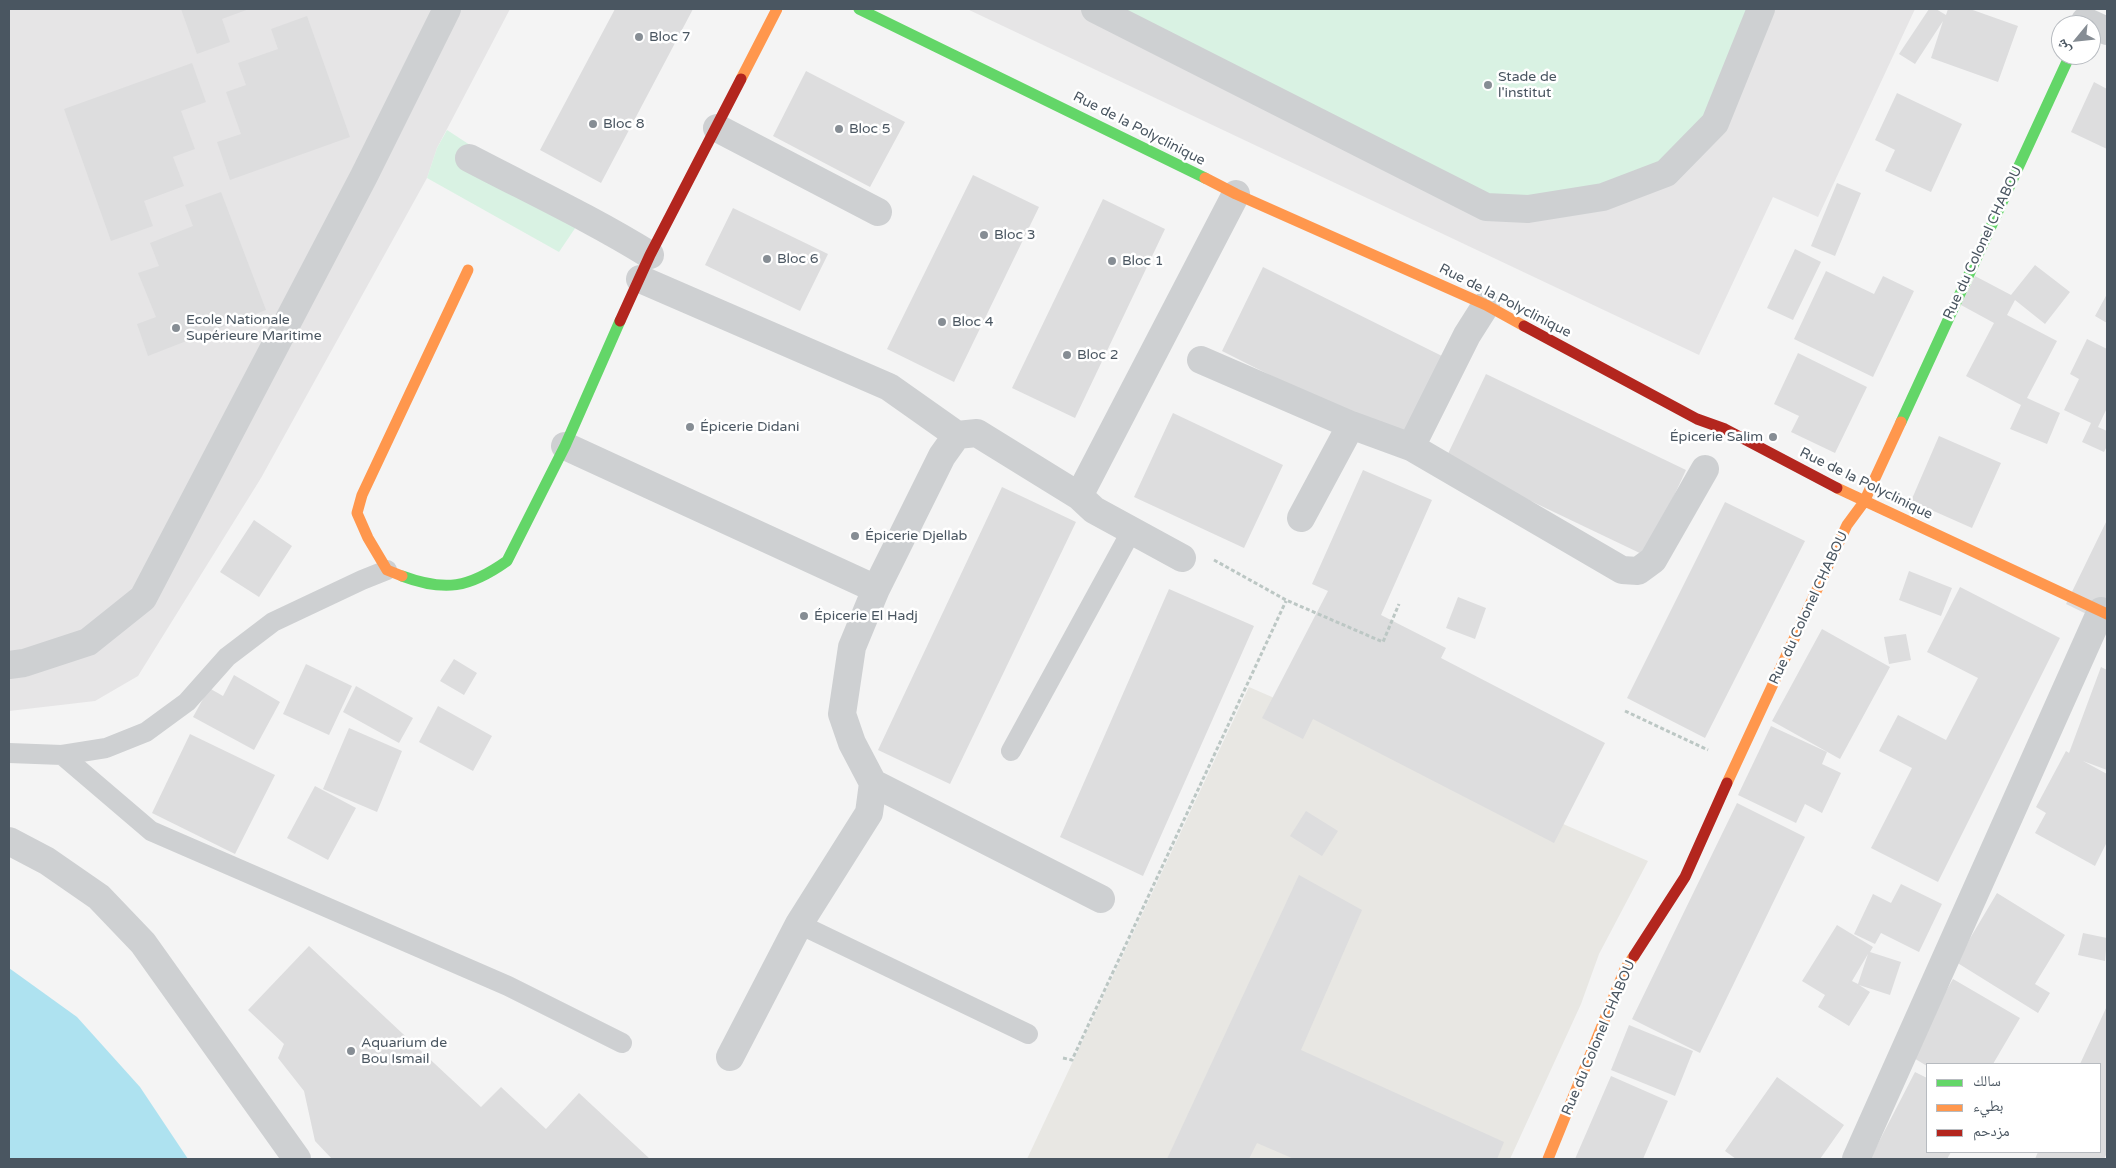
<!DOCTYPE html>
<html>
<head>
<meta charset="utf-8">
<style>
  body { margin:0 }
  #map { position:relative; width:2116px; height:1168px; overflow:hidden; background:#f4f4f4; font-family:"Varela Round","Noto Naskh Arabic",sans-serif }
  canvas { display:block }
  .frame { position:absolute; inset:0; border:10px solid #4a5661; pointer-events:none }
  .legend { position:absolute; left:1926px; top:1063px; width:175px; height:90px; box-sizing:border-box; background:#fff; border:1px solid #b7bbc0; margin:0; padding:6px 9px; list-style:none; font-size:15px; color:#4a5661 }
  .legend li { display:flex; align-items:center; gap:10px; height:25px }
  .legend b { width:25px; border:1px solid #b7bbc0 }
  .north { position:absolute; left:2051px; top:15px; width:50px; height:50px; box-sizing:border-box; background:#fff; border:1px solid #b7bbc0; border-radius:50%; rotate:242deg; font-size:14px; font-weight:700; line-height:20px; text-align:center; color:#4a5661 }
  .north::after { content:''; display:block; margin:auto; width:18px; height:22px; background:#868d94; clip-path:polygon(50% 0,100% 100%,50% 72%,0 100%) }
</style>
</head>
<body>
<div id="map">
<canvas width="2116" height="1168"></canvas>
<div class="frame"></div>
<ul class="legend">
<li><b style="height:6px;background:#63d668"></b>سالك</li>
<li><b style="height:6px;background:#ff974d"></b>بطيء</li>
<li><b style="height:6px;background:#b3261e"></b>مزدحم</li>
</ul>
<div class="north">ش</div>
</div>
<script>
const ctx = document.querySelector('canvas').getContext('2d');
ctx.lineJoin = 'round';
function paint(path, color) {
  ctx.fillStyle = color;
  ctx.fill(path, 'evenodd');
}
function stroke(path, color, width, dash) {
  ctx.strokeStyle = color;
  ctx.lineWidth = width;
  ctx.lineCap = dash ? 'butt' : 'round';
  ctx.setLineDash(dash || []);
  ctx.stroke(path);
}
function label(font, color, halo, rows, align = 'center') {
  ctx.font = font + ' "Varela Round",sans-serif';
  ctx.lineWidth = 5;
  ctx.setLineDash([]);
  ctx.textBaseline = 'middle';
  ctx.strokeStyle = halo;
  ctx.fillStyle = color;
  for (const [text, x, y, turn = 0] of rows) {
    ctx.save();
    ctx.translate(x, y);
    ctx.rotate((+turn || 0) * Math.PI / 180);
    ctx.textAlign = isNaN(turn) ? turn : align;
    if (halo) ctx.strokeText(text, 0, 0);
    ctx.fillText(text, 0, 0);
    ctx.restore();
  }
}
const commercial = new Path2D(`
  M1249 687 1648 861 1599 954 1581 1004 1510 1159H1027Z`);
const education = new Path2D(`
  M9 9H510L437 148 427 178 261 478 138 676 95 701 9 711Z
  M967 9H1915L1818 217 1773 197 1699 355Z`);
const green = new Path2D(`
  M1095 9H1761L1716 122 1666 173 1486 207Z
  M447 130 582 218 559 252 427 178 437 148Z`);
const water = new Path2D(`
  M9 968 77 1017 140 1087 188 1159H9Z`);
const building = new Path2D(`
  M181 9H249L222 19 230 42 197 54Z
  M615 9H693L601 183 540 150Z
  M1929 9H1936L1946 15 1948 9H1970L2018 26 1998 82 1931 58 1943 21 1915 64 1899 54Z
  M307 16 350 137 230 180 217 142 241 134 226 92 246 85 238 63 278 49 271 29Z
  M192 63 206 102 181 111 195 149 173 157 184 186 144 201 153 226 111 241 64 109Z
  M806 71 905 122 870 187 773 136Z
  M2094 82 2107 89V149L2071 132Z
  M1897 93 1962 124 1931 192 1885 171 1895 150 1875 140Z
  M973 175 1039 207 954 382 887 349Z
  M1837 183 1861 193 1835 256 1811 246Z
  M221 192 266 310 148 356 137 324 156 317 138 273 159 266 150 243 193 226 185 205Z
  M1103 199 1165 229 1075 418 1012 388Z
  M733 208 828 254 800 311 705 265Z
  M1795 249 1821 262 1793 320 1767 308Z
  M2035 265 2070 292 2045 324 2015 300 2007 315 2057 341 2027 398 2060 413 2047 444 2010 429 2021 405 1966 376 1994 323 1961 305 1975 276 2011 295Z
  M1263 267 1446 358 1405 443 1222 351Z
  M1826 271 1874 294 1883 276 1914 291 1873 377 1794 339Z
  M2107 294V323L2095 316Z
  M2087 339 2107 349V408L2098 427 2107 431V446L2104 452 2082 442 2091 423 2064 410 2079 379 2070 374Z
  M1798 353 1867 387 1835 453 1791 432 1799 416 1774 404Z
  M1486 374 1686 470 1646 556 1445 460Z
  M1173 413 1283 465 1244 548 1134 497Z
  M1939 436 2001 463 1972 528 1911 501Z
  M1363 470 1432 500 1381 615 1446 648 1441 658 1605 743 1554 843 1313 719 1303 739 1262 718 1328 591 1312 584Z
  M1002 487 1076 522 950 784 878 750Z
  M1725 502 1805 541 1705 738 1627 698Z
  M254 520 292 546 259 597 220 572Z
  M2107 520V624L2066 604Z
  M1909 571 1952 588 1941 616 1899 600Z
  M1960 587 2060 638 1938 882 1871 848 1912 768 1879 751 1898 715 1946 740 1978 678 1927 652Z
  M1169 589 1254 626 1143 876 1060 837Z
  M1458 597 1486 608 1475 639 1446 628Z
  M1822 629 1890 667 1840 759 1772 721Z
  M1906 634 1911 660 1889 664 1884 637Z
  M454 659 477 673 464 695 440 681Z
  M306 664 352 686 329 735 283 714Z
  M2101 667 2107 670V770L2083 761 2107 774V842L2095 866 2035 833 2046 813 2036 807 2066 751 2069 753Z
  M234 675 280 702 254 750 193 717 209 688 223 696Z
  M356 686 413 718 399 743 343 712Z
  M438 706 492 736 473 771 419 742Z
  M1771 726 1827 752 1822 764 1841 773 1822 813 1805 804 1796 823 1738 795Z
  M349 728 402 751 377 812 323 789Z
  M190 734 275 775 235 854 152 813Z
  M315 786 356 808 328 860 287 838Z
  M1737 803 1805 837 1700 1053 1632 1019Z
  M1306 811 1338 831 1322 856 1290 836Z
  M1299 875 1362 910 1301 1050 1504 1142 1497 1159H1294L1257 1143 1249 1159H1167Z
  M1901 884 1942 904 1919 952 1881 933 1875 944 1854 934 1873 894 1891 903Z
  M1997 893 2065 935 2035 984 2050 993 2038 1013 1956 962Z
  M1837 925 1873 947 1870 952 1901 962 1890 995 1859 985 1870 992 1849 1026 1818 1007 1825 995 1802 981ZM1868 954 1858 984 1852 981Z
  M2083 933 2107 938 2105 961 2078 955Z
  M309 946 481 1107 501 1087 546 1129 579 1093 650 1159H332L315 1141 304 1091 278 1058 284 1044 248 1010Z
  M1953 979 2020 1018 1993 1064H1927V1066L1912 1057 1922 1032Z
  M2107 1006V1153L2104 1159H2035L2038 1152H2100V1064H2080Z
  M1629 1025 1693 1051 1675 1096 1611 1070Z
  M1915 1072 1927 1078V1152H1951L1947 1159H1870Z
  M1611 1076 1668 1101 1643 1159H1575Z
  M1777 1077 1844 1125 1820 1159H1736L1725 1151Z`);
const path = new Path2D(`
  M1214 560 1286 600 1383 642 1399 604
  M1625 711 1708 750
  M1063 1058 1072 1060 1286 601`);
const lane = new Path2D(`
  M1011 751 1132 530
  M9 753 62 755 106 748 146 732 187 702 227 657 273 622 362 580 387 570
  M62 755 151 831 508 986 622 1043
  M799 924 1028 1034`);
const street = new Path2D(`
  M1095 9 1486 207 1528 209 1603 197 1666 173 1715 123 1761 9
  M2085 21 2107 31
  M717 128 878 212
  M469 158C530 190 592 219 650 255
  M640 279 889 387 957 435
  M1201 360 1351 425 1411 447 1622 570 1638 571 1653 560 1705 469
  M565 446 876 589
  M1411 447 1467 335 1486 305
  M1079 496 1236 194
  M1301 518 1351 425
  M9 665 24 663 88 642 143 598 364 176 447 9
  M9 841 47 861 99 897 143 943 297 1159
  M1101 899 873 783 852 743 842 714 852 647 876 589 942 456 957 435 977 433 1079 496 1094 510 1182 558
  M730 1057 799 924 869 813 873 783
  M1856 1159 2101 611`);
const fast = new Path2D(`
  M859 9 1205 178
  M1901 422 2070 55
  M402 576C445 592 469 588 507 561L565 446 620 321`);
const slow = new Path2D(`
  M741 79 777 9
  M1205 178 1236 194 1486 305 1524 326
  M1837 488 2107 614
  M402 576 387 570 368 538 357 513 362 495 468 270
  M1727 783 1847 525 1864 502 1901 422
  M1548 1159 1625 969 1634 956`);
const jam = new Path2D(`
  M620 321 650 255 741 79
  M1524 326 1697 419 1725 429 1837 488
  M1634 956 1685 877 1727 783`);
const markers = [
  [639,37,5,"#868d94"],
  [1488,85,5,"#868d94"],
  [593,124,5,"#868d94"],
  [839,129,5,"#868d94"],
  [984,235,5,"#868d94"],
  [767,259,5,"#868d94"],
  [1112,261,5,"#868d94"],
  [942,322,5,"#868d94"],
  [176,328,5,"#868d94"],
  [1067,355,5,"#868d94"],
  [690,427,5,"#868d94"],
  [1773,437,5,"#868d94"],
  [855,536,5,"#868d94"],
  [804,616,5,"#868d94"],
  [351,1051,5,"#868d94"]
];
const poiNames = [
  ["Bloc 7",649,37],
  ["Stade de",1498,77],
  ["l'institut",1498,93],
  ["Bloc 8",603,124],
  ["Bloc 5",849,129],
  ["Bloc 3",994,235],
  ["Bloc 6",777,259],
  ["Bloc 1",1122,261],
  ["Ecole Nationale",186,320],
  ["Supérieure Maritime",186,336],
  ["Bloc 4",952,322],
  ["Bloc 2",1077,355],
  ["Épicerie Didani",700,427],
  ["Épicerie Salim",1763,437,"right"],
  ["Épicerie Djellab",865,536],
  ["Épicerie El Hadj",814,616],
  ["Aquarium de",361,1043],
  ["Bou Ismail",361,1059]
];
const streetNames = [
  ["Rue de la Polyclinique",1139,129,27],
  ["Rue du Colonel CHABOU",1983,243,-65],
  ["Rue de la Polyclinique",1505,301,27],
  ["Rue de la Polyclinique",1866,484,26],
  ["Rue du Colonel CHABOU",1809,608,-65],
  ["Rue du Colonel CHABOU",1599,1038,-67]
];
paint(commercial, '#e8e7e3');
paint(education, '#e6e5e6');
paint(green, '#d9f2e3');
paint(water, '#aee2f0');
paint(building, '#ddddde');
stroke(path, '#bcc7c4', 3, [4, 2.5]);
stroke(lane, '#ced0d2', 20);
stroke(street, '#ced0d2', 28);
stroke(fast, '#63d668', 11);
stroke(slow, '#ff974d', 11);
stroke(jam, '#b3261e', 11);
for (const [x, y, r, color] of markers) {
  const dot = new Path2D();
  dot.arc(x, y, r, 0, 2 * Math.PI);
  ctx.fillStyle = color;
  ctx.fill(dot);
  stroke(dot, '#fff', 2);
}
label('14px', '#4a5661', '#fff', poiNames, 'left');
label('14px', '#4a5661', '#fff', streetNames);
</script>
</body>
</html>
